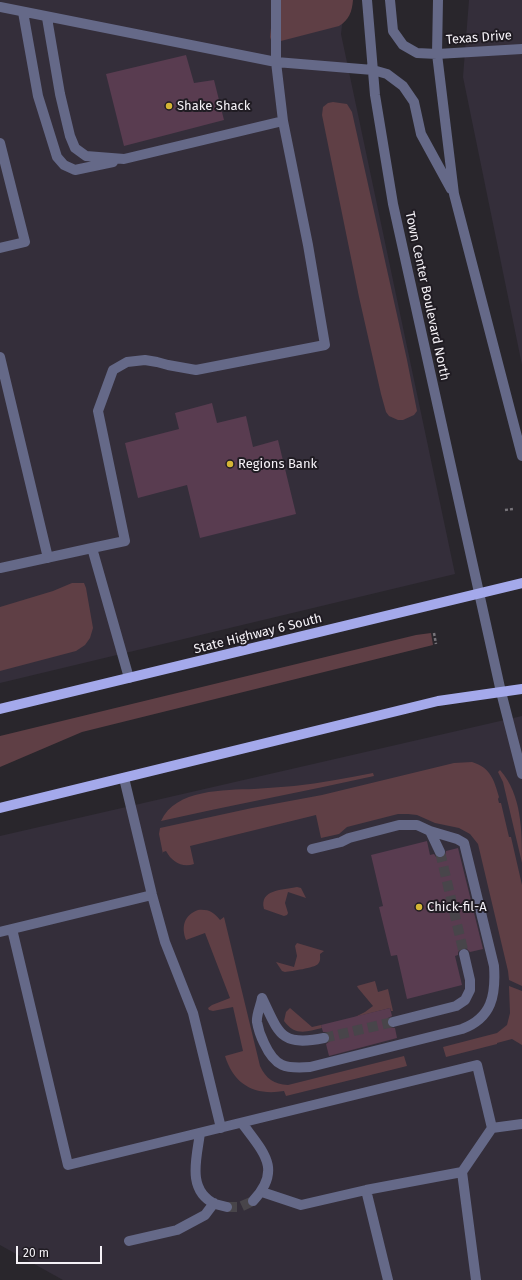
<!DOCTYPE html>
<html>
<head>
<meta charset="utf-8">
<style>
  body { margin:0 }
  #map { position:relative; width:522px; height:1280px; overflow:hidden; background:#29262c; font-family:"Fira Sans",sans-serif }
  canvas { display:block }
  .scale { position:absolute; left:16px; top:1246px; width:86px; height:18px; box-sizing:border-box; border:2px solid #f5f2f7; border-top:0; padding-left:5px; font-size:12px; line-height:14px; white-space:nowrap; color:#f5f2f7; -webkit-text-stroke:3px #201c23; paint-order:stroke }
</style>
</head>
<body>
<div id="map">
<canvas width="522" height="1280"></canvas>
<div class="scale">20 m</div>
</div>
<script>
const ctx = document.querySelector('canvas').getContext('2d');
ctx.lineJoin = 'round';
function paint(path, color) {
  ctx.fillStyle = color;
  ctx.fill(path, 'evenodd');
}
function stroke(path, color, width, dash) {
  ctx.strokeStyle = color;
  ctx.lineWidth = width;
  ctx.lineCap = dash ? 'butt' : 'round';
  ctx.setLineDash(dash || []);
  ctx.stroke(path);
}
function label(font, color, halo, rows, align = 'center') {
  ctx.font = font + ' "Fira Sans",sans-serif';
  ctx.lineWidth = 4;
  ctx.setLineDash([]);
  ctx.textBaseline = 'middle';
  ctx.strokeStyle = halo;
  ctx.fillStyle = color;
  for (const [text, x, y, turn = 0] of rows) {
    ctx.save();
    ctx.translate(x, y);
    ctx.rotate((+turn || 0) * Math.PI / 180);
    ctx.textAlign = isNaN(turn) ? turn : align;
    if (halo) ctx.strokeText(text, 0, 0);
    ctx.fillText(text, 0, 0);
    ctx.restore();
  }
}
const built = new Path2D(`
  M0 0H345L341 34 455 574 0 683Z
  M469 0H522V365L463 77Z
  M522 716V1280H63L0 1245V836Z`);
const green = new Path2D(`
  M274 0H353C352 12 349 20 339 26L277 42 271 40 270 37Z
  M333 102 347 104 352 112 407 360 417 411 414 415 403 420H398L389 416 386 412 381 394 359 297 322 115 323 107 328 103Z
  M72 583H84L86 588 93 628 90 638 85 645 76 651 0 671V607L53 591Z
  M431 633 433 645 82 732 0 767V736L416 635Z
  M472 762C491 768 494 780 499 797L498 799 499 803H501L509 837H511L522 885V986L509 980 508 971 478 844 470 834 459 828 435 823 417 815 408 814H398L347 827 339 834 321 838 316 815 190 846 194 864C182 868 172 862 166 851L163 852V854L159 834 160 828 252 808 322 795 454 763Z
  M500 770C522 795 522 831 522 863L503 782 498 772Z
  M373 773 374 776C303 792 231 805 161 821 175 789 225 790 254 789 268 788 281 787 294 786 321 783 347 778 373 773Z
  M297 887 301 888 306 898 288 892 285 903 288 913 287 915 284 916 264 909C259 889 283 890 297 887Z
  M198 910C208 909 214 912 220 920L224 917 260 1066C266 1079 274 1084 288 1085L404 1056 407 1066 286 1096 284 1091C255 1096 234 1085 225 1056L243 1051 233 1007 213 1011 209 1010 208 1008 212 1005 230 998 205 933 186 940C181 927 184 915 198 910Z
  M297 943 324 951 320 954C320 957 321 961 318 964 314 968 292 971 285 972L282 971 276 962 294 967 297 956 295 946Z
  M375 981 378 992 388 989 393 1011H391L390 1008 355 1017 365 1012 373 1006 358 988 357 986Z
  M509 986 522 991V1045L512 1039 497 1043V1044L446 1057 443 1047 497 1033 507 1025 510 1013Z
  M290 1008 312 1027 321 1025 322 1028C306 1032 295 1036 284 1021L286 1012Z`);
const building = new Path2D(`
  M186 55 194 83 214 80 224 120 124 146 106 74Z
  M212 403 217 423 246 416 253 447 278 440 296 514 200 538 187 485 138 498 125 443 179 429 175 413Z
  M427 841 430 855 434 854 436 857 439 858 445 856 446 851 458 848 483 949 470 952 466 948H462L458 952V955L455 956 462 985 407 999 397 955 391 956 379 907 383 906 371 855Z
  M390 1008 392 1016 388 1018 387 1023 389 1027 395 1028 397 1038 329 1056 326 1044 330 1041V1037L327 1032H323L321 1025Z`);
const minorTunnel = new Path2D(`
  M440 852 464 954
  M324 1038 393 1022
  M227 1207H240L253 1201`);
const path = new Path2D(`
  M505 510 513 509
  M434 633 436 644`);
const minor = new Path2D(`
  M276 0V62L373 70 387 74 403 86 414 102 421 134 451 189
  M367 0 375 95 393 204 501 692 522 774
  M390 0 393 31 403 45 417 53 437 54 522 49
  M438 0 437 54 454 194 522 456
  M0 7 276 62 283 121 308 245 325 345 196 370 168 365 157 362 145 360 127 362 113 370 98 411 125 541 92 548
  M23 12 38 96 57 157 64 165 75 170 113 162
  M47 18 60 94 70 136 75 148 86 156 124 159 283 121
  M0 143 25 242 0 248
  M0 357 48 558
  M0 568 92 548 129 678
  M124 778 152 895 165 942 193 1013 221 1128
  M430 831 440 852
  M12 929 68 1165 477 1065 492 1128 522 1124
  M0 932 152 895
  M262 998C261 1005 256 1015 257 1022 258 1028 261 1037 264 1043 275 1067 285 1069 310 1067L462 1029C492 1018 496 995 494 966L464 843 457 839 430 831 417 825H399L349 838 341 842 312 849
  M262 998C279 1033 280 1047 324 1038
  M393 1022 456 1006 465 1000 470 990V980L464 954
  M242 1123C263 1152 283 1169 253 1201
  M200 1133C197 1157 186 1190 215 1204 219 1205 223 1206 227 1207
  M462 1172 476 1280
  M366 1190 388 1280
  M262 1192 301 1205 366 1190 462 1172 492 1128
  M129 1241 177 1230 205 1215 214 1203`);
const major = new Path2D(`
  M0 709 522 583
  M0 808 438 701 522 689`);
const markers = [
  [169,106,4,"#d5b535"],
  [230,464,4,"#d5b535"],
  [419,907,4,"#d5b535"]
];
const streetNames = [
  ["Texas Drive",479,38,-4],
  ["Town Center Boulevard North",427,296,78],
  ["State Highway 6 South",258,634,-14]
];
const poiNames = [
  ["Shake Shack",177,106],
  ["Regions Bank",238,464],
  ["Chick-fil-A",427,907]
];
paint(built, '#342e3a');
paint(green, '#5f3f45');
paint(building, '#593c50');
stroke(minorTunnel, '#48454a', 10, [10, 5]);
stroke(path, '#77747a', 2.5, [3, 2]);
stroke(minor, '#656988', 10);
stroke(major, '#a4a9eb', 10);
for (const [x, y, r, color] of markers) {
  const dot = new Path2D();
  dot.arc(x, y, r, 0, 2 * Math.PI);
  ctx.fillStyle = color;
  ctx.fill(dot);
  stroke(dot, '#201c23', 1.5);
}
label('13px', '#f5f2f7', '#201c23', streetNames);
label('13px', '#f5f2f7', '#201c23', poiNames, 'left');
</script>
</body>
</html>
